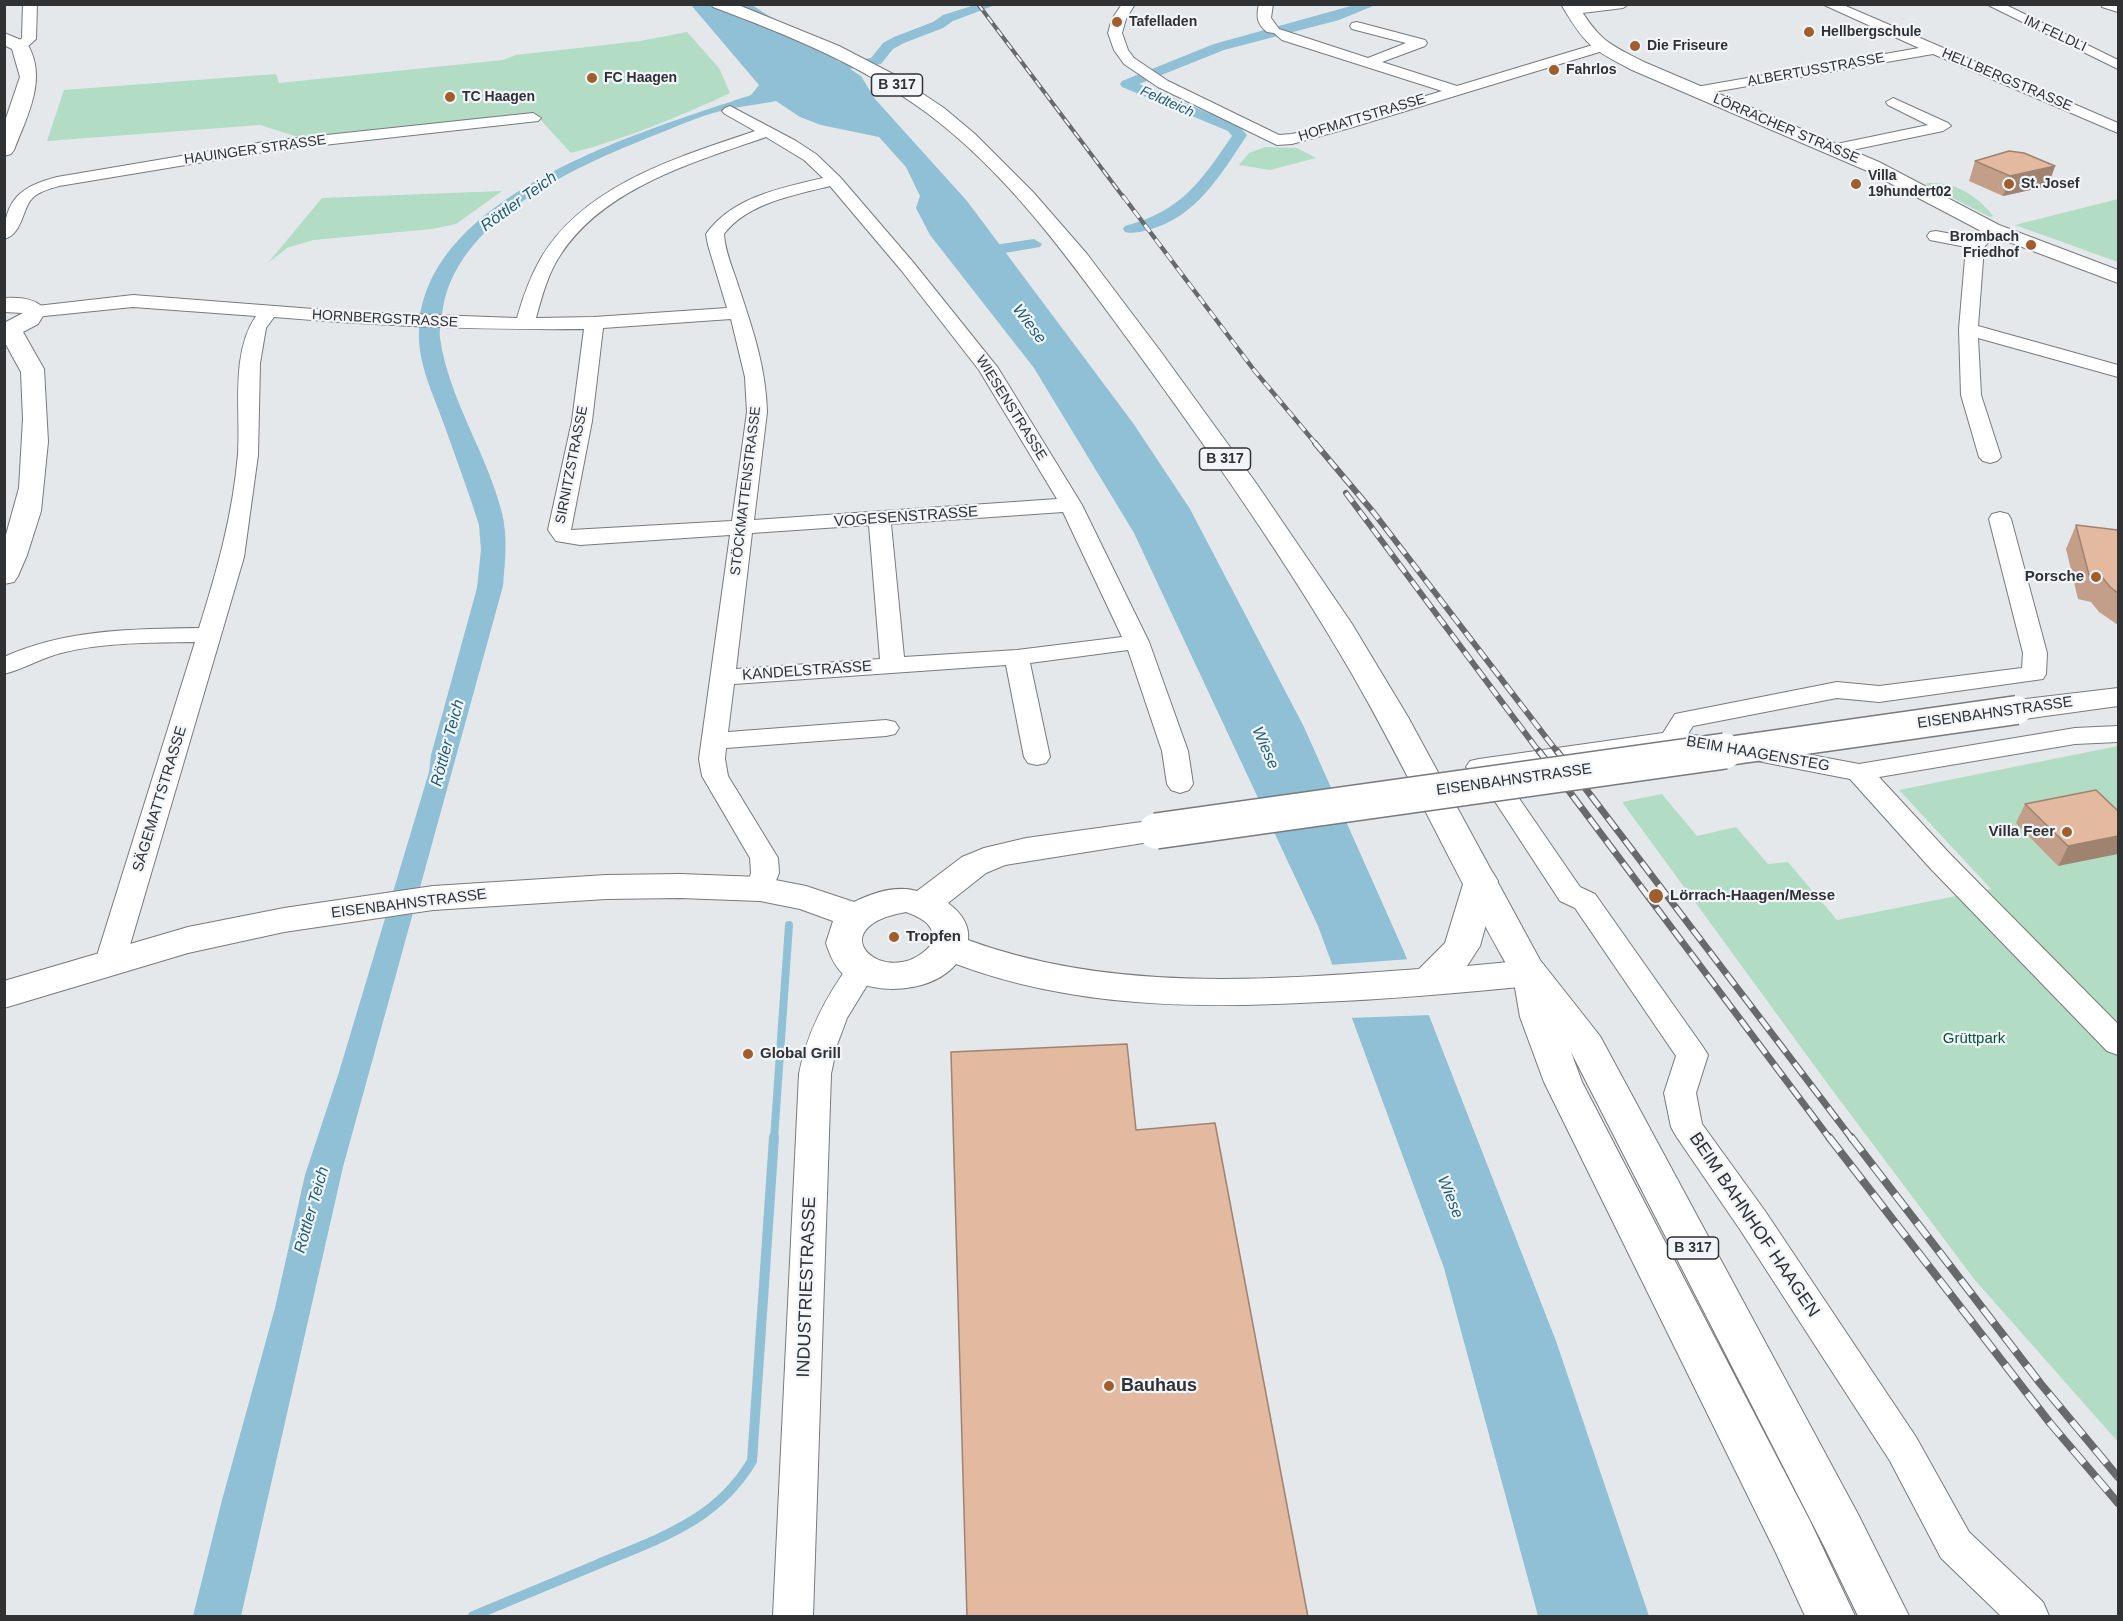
<!DOCTYPE html>
<html>
<head>
<meta charset="utf-8">
<style>
  body { margin:0 }
  #map { position:relative; width:2123px; height:1621px; overflow:hidden; background:#e4e8eb; font-family:Arial,sans-serif }
  canvas { display:block }
  .frame { position:absolute; inset:0; border:6px solid #303133; pointer-events:none }
</style>
</head>
<body>
<div id="map">
<canvas width="2123" height="1621"></canvas>
<div class="frame"></div>
</div>
<script>
const ctx = document.querySelector('canvas').getContext('2d');
ctx.lineJoin = 'round';
function paint(path, color) {
  ctx.fillStyle = color;
  ctx.fill(path, 'evenodd');
}
function stroke(path, color, width, dash) {
  ctx.strokeStyle = color;
  ctx.lineWidth = width;
  ctx.lineCap = dash ? 'butt' : 'round';
  ctx.setLineDash(dash || []);
  ctx.stroke(path);
}
function label(font, color, halo, rows, align = 'center') {
  ctx.font = font + ' Arial,sans-serif';
  ctx.lineWidth = 4.5;
  ctx.setLineDash([]);
  ctx.textBaseline = 'middle';
  ctx.strokeStyle = halo;
  ctx.fillStyle = color;
  for (const [text, x, y, turn = 0] of rows) {
    ctx.save();
    ctx.translate(x, y);
    ctx.rotate((+turn || 0) * Math.PI / 180);
    ctx.textAlign = isNaN(turn) ? turn : align;
    if (halo) ctx.strokeText(text, 0, 0);
    ctx.fillText(text, 0, 0);
    ctx.restore();
  }
}
const green = new Path2D(`
  M687 32 719 68 730 93C679 117 625 139 571 153L537 116 298 137 260 125 47 141 64 90 276 74 279 83 503 60 516 55 640 41Z
  M1265 147 1297 148 1316 158 1270 170 1239 165 1249 153Z
  M1929 183C1955 182 1977 195 1993 216L1990 217 1925 184Z
  M502 191 456 224 432 229 313 240 287 248 268 263 322 198Z
  M2118 199V262L2015 225Z
  M2118 746V1442L1974 1279 1830 1087 1622 802 1662 794 1697 836 1736 827 1768 864 1788 862 1837 920 1991 889 1899 790Z`);
const water = new Path2D(`
  M691 5H752L861 76 875 99 967 201 1133 423 1190 509 1304 727 1405 954 1556 1341 1649 1616H1538L1444 1268 1318 926 1134 533 1034 368 930 235 916 208 920 196 906 167 879 137 821 125 800 117 776 101C755 105 734 107 713 113 690 120 668 130 645 139 570 169 452 223 442 315 441 322 439 331 440 338 449 400 487 453 502 513 508 538 505 561 503 586L343 1167 241 1616H193L222 1500 275 1308 305 1175 339 1072 429 772 431 755 477 588 481 550 479 525C469 493 457 461 446 430 435 397 417 365 419 329 425 193 647 130 751 95L759 85Z`);
const pier = new Path2D(`
  M1411 959 1432 1015 1348 1018 1329 965Z`);
const streamFar1 = new Path2D(`
  M774 1139 789 925`);
const stream = new Path2D(`
  M473 1616C514 1599 555 1582 596 1565 657 1539 716 1522 752 1461L774 1137`);
const canal = new Path2D(`
  M978 4H998L953 21 943 28 904 43 893 49 881 64 842 70 813 81 806 77 835 63 871 58 883 43 894 37 933 22 943 15Z
  M1358 4H1378L1339 20 1224 50 1139 84 1238 125 1247 135C1222 173 1196 218 1148 230 1140 232 1133 234 1125 232L1123 229 1125 226C1182 211 1201 181 1232 136L1228 131 1122 87 1120 84 1122 81 1214 44Z
  M1034 239 1042 244 1040 247 975 258 967 253 975 248Z`);
const minor = new Path2D(`
  M23 4H37L36 39 25 49 20 50 13 46 22 38Z
  M1122 4H1135L1126 19 1122 33 1128 50 1134 58 1168 81 1279 135 1292 134 1343 121 1442 91 1282 40 1274 33 1267 32C1257 24 1256 17 1259 4H1273L1271 18 1279 29 1368 58 1406 43 1352 29 1350 26 1352 23 1357 22 1425 40 1427 43 1425 46 1382 62 1457 86 1596 44H1606L1608 47 1606 50 1353 127 1292 144 1277 145 1158 87 1124 64 1114 50 1108 33 1112 19Z
  M1586 4H1629L1623 8 1574 14 1567 10 1569 7Z
  M1822 4H1841L2118 123V133L1933 54 1696 95 1689 91 1696 87 1919 48Z
  M1986 4H2004L2118 60V69Z
  M2101 4H2118V12L2102 7Z
  M1893 98 1948 123 1951 126 1943 131 1833 154 1827 152 1825 149 1827 146 1928 125 1888 105 1886 102Z
  M730 106 796 141 816 154 840 177 913 262 998 368 1082 505 1149 642 1188 751 1193 784 1189 790 1180 793 1171 790 1167 784 1162 751 1128 650 1030 663 1050 757 1046 763 1037 765 1028 763 1024 757 1006 665 734 684 728 732 886 720 895 722 899 728 895 734 886 736 726 748 725 759 728 776 778 858 779 873 770 896 760 899 750 896 746 889 751 873 750 858 702 776 699 759 730 535 580 545 556 541 548 530 572 421 584 329C480 330 377 326 274 317L266 328 260 363 258 455 244 557 125 962 120 970 110 973 100 970 95 962 195 642C150 643 104 642 61 653 41 658 24 669 4 674V657C66 629 133 629 199 628 217 571 233 514 238 454 241 411 230 354 256 316L133 307 35 317 28 315 26 311 28 307 133 295 352 312 517 318C523 297 530 277 541 258 585 184 679 157 755 131L725 114 722 111 725 108ZM766 137 804 160 823 178C781 188 732 197 706 234L708 245 727 308 594 317 536 318C542 296 548 273 561 254 605 187 695 162 766 137ZM830 186 901 270 979 370 1057 499 754 520 767 412C766 368 753 330 739 288 734 271 725 253 724 234 747 203 795 195 830 186ZM731 319 745 377 747 412 732 521 571 530 592 421 603 328ZM1063 512 1122 637 1017 650 904 657 891 524ZM869 525 880 659 736 669 752 533Z
  M533 113 541 118 538 121 270 151 59 186C50 189 36 192 30 201 22 213 21 235 4 239 4 200 21 186 57 177L270 141Z
  M1992 224 1998 225 2001 229 1984 247 1978 326 2118 365V377L1978 338 1981 395 2001 457 1997 461 1990 463 1983 461 1979 457 1961 395 1959 329 1966 247 1930 240 1927 236 1930 232 1936 231 1973 238 1986 225Z
  M2000 512 2008 514 2011 519 2047 653 2046 674 2043 679 1879 702 1837 698 1693 726 1688 734 1718 739 1722 745 1718 751 1709 753 1671 748 1498 773 1514 791 1580 887 1595 894 1703 1047 1708 1055 1696 1093 1702 1124 1765 1211 1916 1437 1969 1532 2043 1602 2049 1616H2001L1941 1558 1890 1461 1741 1231 1676 1136 1671 1127 1664 1093 1676 1056 1575 908 1560 901 1496 803 1466 767 1470 761 1479 759 1663 733 1675 714 1837 682 1879 686 2022 668 2023 653 1989 519 1992 514Z
  M2118 726V742L2075 744 1879 777 1950 854 2118 1024V1055L2107 1051 1930 868 1850 779 1747 759 1738 757 1734 751 1738 745 1747 743 1859 764 2075 728Z
  M862 958 872 961 877 969 847 1018 837 1045 831 1074 813 1616H773L799 1074C807 1032 826 996 852 961Z`);
const tertiary = new Path2D(`
  M4 33 26 42C49 77 27 116 14 150L11 154 4 156V124L20 77 12 49 4 45Z
  M4 298C19 297 37 298 46 311L38 324 23 332 44 369 48 442 41 511 27 555 18 576 14 582 4 584V542L19 488 23 419 21 372 4 341V323L23 313 4 312Z
  M2118 688V706L2017 720 2006 717 2002 710 2006 703 2017 700Z
  M1156 820 1168 823 1173 831 1168 839 1005 865 986 873 948 903C960 912 970 924 968 940 1112 993 1269 980 1419 969L1445 943 1464 881 1469 873 1481 869 1493 873 1498 881 1480 946 1467 966 1530 960 1543 964 1548 973 1543 982 1530 986C1460 993 1391 999 1321 1002 1197 1009 1074 1008 956 964 932 992 879 996 848 978 836 970 830 956 826 943L833 921 800 909 760 901 680 898 606 899 433 910 284 932 188 953 4 1008V981L188 927 284 908 433 886 606 875 680 874 760 877 806 886 854 902C872 893 896 885 917 891L962 857 984 848 1026 838ZM906 912C923 918 939 927 930 946 887 993 815 928 906 912Z`);
const secondary = new Path2D(`
  M1561 4H1577C1600 41 1607 43 1644 62L1879 162 1999 225 2118 270V283L1985 233 1865 170 1632 70C1590 48 1585 45 1561 4Z`);
const primary = new Path2D(`
  M711 4H736L839 46 893 74 944 108 975 134 1033 192 1087 254 1161 352 1256 483 1352 624 1408 717 1540 960 1600 1036 1859 1516 1909 1616H1858L1825 1548 1571 1052 1582 1082 1810 1521 1855 1616H1805L1776 1553 1544 1082 1520 1017 1513 976C1456 877 1409 773 1352 674 1286 560 1210 452 1132 345 1072 263 1010 175 927 113 862 65 788 35 713 7Z`);
const railFar4 = new Path2D(`
  M978 4 1124 198`);
const railFar3 = new Path2D(`
  M1123 196 1254 370 1316 444`);
const railFar2 = new Path2D(`
  M1315 443 1374 513 1558 753
  M1346 493 1540 753`);
const railFar1 = new Path2D(`
  M1539 751 1830 1139
  M1557 751 1852 1139`);
const rail = new Path2D(`
  M1829 1137 2050 1423 2118 1503
  M1851 1137 2040 1383 2118 1477`);
const tertiaryBridgeFar1 = new Path2D(`
  M1714 753 2017 710`);
const tertiaryBridge = new Path2D(`
  M1156 831 1725 751`);
const wall = new Path2D(`
  M1975 161 2055 166 2048 186 2003 196 1969 181Z
  M2076 525 2118 530V625L2099 612 2091 602 2078 599 2066 549Z
  M2096 790 2058 866 2016 823 2025 804Z`);
const shadedWall = new Path2D(`
  M2055 166 2048 186 2003 196 2010 176Z
  M2118 836V854L2058 866 2068 846Z`);
const building = new Path2D(`
  M2009 151 2024 153 2055 166 2010 176 1975 161Z
  M2076 525 2118 530V593L2110 587 2102 577 2089 575Z
  M2096 790 2118 811V836L2068 846 2025 804Z
  M1127 1044 1136 1130 1215 1123 1308 1617H967L951 1052Z`);
const markers = [
  [1117,22,6,"#a15e2c"],
  [1809,32,6,"#a15e2c"],
  [1635,46,6,"#a15e2c"],
  [1554,70,6,"#a15e2c"],
  [592,78,6,"#a15e2c"],
  [450,97,6,"#a15e2c"],
  [1856,184,6,"#a15e2c"],
  [2009,184,6,"#a15e2c"],
  [2031,245,6,"#a15e2c"],
  [2096,577,6,"#a15e2c"],
  [2067,832,6,"#a15e2c"],
  [1656,896,8,"#a15e2c"],
  [894,937,6,"#a15e2c"],
  [748,1054,6,"#a15e2c"],
  [1109,1386,6,"#a15e2c"]
];
const farPoinames = [
  ["Tafelladen",1129,22],
  ["Hellbergschule",1821,32],
  ["Die Friseure",1647,46],
  ["Fahrlos",1566,70],
  ["FC Haagen",604,78],
  ["TC Haagen",462,97],
  ["Villa",1868,176],
  ["19hundert02",1868,192],
  ["St. Josef",2021,184],
  ["Brombach",2019,237,"right"],
  ["Friedhof",2019,253,"right"]
];
const farStreetnames = [
  ["IM FELDLI",2055,34,25],
  ["ALBERTUSSTRASSE",1816,70,-10],
  ["HELLBERGSTRASSE",2007,80,23],
  ["HOFMATTSTRASSE",1362,118,-17],
  ["LÖRRACHER STRASSE",1786,129,23],
  ["HAUINGER STRASSE",255,150,-8],
  ["HORNBERGSTRASSE",385,319,3],
  ["WIESENSTRASSE",1011,408,58],
  ["SIRNITZSTRASSE",572,465,-79],
  ["STÖCKMATTENSTRASSE",746,491,-83]
];
const shields = [
  [897,85,51],
  [1225,459,51],
  [1693,1248,51]
];
const shieldNames = [
  ["B 317",897,85],
  ["B 317",1225,459],
  ["B 317",1693,1248]
];
const farWaternames = [
  ["Feldteich",1167,102,24]
];
const streetNames = [
  ["VOGESENSTRASSE",906,517,-4],
  ["KANDELSTRASSE",807,671,-4],
  ["EISENBAHNSTRASSE",1995,713,-8],
  ["BEIM HAAGENSTEG",1758,754,10],
  ["EISENBAHNSTRASSE",1514,780,-8],
  ["SÄGEMATTSTRASSE",160,799,-73],
  ["EISENBAHNSTRASSE",409,904,-7]
];
const poiNames = [
  ["Porsche",2084,577,"right"],
  ["Villa Feer",2055,832,"right"],
  ["Lörrach-Haagen/Messe",1670,896],
  ["Tropfen",906,937],
  ["Global Grill",760,1054]
];
const parkNames = [
  ["Grüttpark",1974,1039]
];
const waterNames = [
  ["Röttler Teich",519,202,-36],
  ["Wiese",1029,324,53],
  ["Röttler Teich",448,743,-75],
  ["Wiese",1265,748,66],
  ["Wiese",1450,1197,68],
  ["Röttler Teich",312,1210,-74]
];
const nearStreetnames = [
  ["BEIM BAHNHOF HAAGEN",1754,1225,56],
  ["INDUSTRIESTRASSE",807,1287,-88]
];
const nearPoinames = [
  ["Bauhaus",1121,1386]
];
paint(green, '#b2dcc3');
paint(water, '#8fc0d5');
paint(pier, '#e4e8eb');
stroke(streamFar1, '#8fc0d5', 8);
stroke(stream, '#8fc0d5', 10);
paint(canal, '#8fc0d5');
stroke(minor, '#777a7e', 2);
stroke(tertiary, '#777a7e', 2);
stroke(secondary, '#777a7e', 2);
stroke(primary, '#777a7e', 2);
paint(minor, '#fff');
paint(tertiary, '#fff');
paint(secondary, '#fff');
paint(primary, '#fff');
stroke(railFar4, '#67696b', 4);
stroke(railFar3, '#67696b', 4.5);
stroke(railFar2, '#67696b', 6);
stroke(railFar1, '#67696b', 7);
stroke(rail, '#67696b', 8);
stroke(railFar4, '#f1f5f9', 2, [8]);
stroke(railFar3, '#f1f5f9', 3, [9]);
stroke(railFar2, '#f1f5f9', 4, [11]);
stroke(railFar1, '#f1f5f9', 4.5, [14]);
stroke(rail, '#f1f5f9', 6, [18]);
stroke(tertiaryBridgeFar1, '#777a7e', 31, []);
stroke(tertiaryBridge, '#777a7e', 38, []);
stroke(tertiaryBridgeFar1, '#fff', 28);
stroke(tertiaryBridge, '#fff', 35);
paint(wall, '#c39f8a');
paint(shadedWall, '#9f8270');
paint(building, '#e3b9a0');
stroke(building, '#9f8270', 1.5);
for (const [x, y, r, color] of markers) {
  const dot = new Path2D();
  dot.arc(x, y, r, 0, 2 * Math.PI);
  ctx.fillStyle = color;
  ctx.fill(dot);
  stroke(dot, '#f1f5f9', 2);
}
label('bold 14px', '#303133', '#f1f5f9', farPoinames, 'left');
label('14px', '#303133', '#f1f5f9', farStreetnames);
for (const [x, y, w] of shields) {
  const box = new Path2D();
  box.roundRect(x - w / 2, y - 11, w, 22, 4.5);
  ctx.fillStyle = '#f1f5f9';
  ctx.fill(box);
  stroke(box, '#303133', 1.5);
}
label('bold 14px', '#303133', null, shieldNames);
label('italic 14px', '#1f5c73', '#f1f5f9', farWaternames);
label('15px', '#303133', '#f1f5f9', streetNames);
label('bold 15px', '#303133', '#f1f5f9', poiNames, 'left');
label('15px', '#045535', '#f1f5f9', parkNames);
label('italic 16px', '#1f5c73', '#f1f5f9', waterNames);
label('18px', '#303133', '#f1f5f9', nearStreetnames);
label('bold 18px', '#303133', '#f1f5f9', nearPoinames, 'left');
</script>
</body>
</html>
